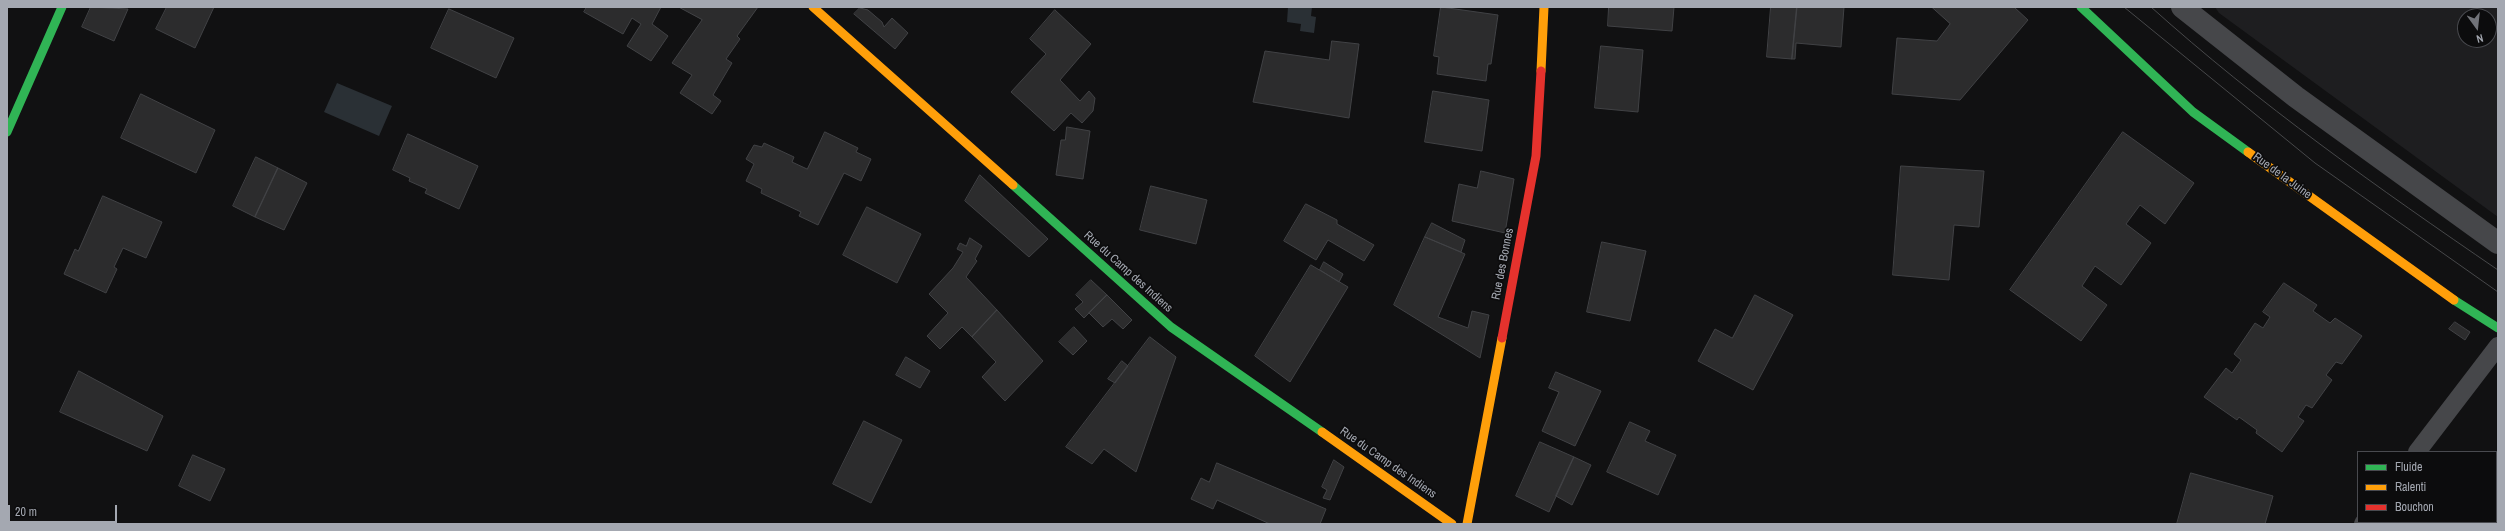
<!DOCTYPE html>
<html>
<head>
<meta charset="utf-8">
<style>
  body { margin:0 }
  #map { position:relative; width:2505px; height:531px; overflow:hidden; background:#111112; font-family:"Archivo Narrow",sans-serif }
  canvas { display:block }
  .frame { position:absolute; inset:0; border:8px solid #a4a8b1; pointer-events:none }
  .legend { position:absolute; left:2357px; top:451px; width:140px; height:72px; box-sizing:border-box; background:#0c0c0d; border:1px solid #494a4f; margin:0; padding:5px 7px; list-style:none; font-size:12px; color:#a4a8b1 }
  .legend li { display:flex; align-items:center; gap:8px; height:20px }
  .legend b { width:20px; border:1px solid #494a4f }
  .north { position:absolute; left:2457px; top:8px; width:40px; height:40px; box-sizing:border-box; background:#0c0c0d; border:1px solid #494a4f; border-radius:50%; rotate:165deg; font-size:11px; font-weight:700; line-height:16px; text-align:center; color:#a4a8b1 }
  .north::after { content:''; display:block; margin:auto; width:14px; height:18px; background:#717379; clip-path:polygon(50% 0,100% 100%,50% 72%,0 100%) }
  .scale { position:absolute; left:8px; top:505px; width:109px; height:18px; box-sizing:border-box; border:2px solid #a4a8b1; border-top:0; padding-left:5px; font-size:12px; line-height:14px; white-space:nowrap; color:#a4a8b1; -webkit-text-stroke:3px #0c0c0d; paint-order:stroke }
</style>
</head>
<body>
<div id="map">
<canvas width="2505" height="531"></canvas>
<div class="frame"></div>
<ul class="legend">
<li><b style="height:5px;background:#30b455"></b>Fluide</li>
<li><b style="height:5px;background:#ff9f0a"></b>Ralenti</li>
<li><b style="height:5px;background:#e5322d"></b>Bouchon</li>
</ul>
<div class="north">N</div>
<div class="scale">20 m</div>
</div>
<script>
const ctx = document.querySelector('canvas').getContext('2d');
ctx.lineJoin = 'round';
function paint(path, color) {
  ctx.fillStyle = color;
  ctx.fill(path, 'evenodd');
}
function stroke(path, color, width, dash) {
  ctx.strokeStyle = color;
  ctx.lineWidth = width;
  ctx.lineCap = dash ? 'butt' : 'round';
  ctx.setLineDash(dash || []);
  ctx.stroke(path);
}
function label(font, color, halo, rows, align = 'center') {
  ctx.font = font + ' "Archivo Narrow",sans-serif';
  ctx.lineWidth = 3.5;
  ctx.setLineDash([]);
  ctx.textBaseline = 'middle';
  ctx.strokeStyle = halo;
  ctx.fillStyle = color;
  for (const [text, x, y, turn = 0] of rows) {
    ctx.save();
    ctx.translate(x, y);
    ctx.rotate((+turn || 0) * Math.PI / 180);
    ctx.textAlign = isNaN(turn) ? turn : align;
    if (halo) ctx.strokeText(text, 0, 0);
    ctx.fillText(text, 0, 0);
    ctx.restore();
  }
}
const built = new Path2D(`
  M2215 7H2498V217L2219 13ZM2465 16H2489V40H2465Z`);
const water = new Path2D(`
  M1288 7H1312L1311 16 1316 17 1314 33 1300 31 1301 24 1287 22Z
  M337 83 392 106 379 136 324 112Z`);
const building = new Path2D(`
  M91 7 128 9 114 41 82 27Z
  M167 7H214L195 48 156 29Z
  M587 7H661L652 24 668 36 651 61 627 46 641 24 632 18 623 34 584 12Z
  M679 7H758L737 36 740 39 726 59 732 63 713 95 721 101 712 114 680 93 692 75 672 63 702 20Z
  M1441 7 1498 15 1491 64H1488L1486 81 1437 74 1439 57 1434 56Z
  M1609 7H1674L1672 31 1608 26Z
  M1771 7H1797L1792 59 1767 57Z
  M1797 7H1844L1841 47 1796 43 1795 59H1792Z
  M1932 7H2014L2028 20 1960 100 1892 94 1897 38 1937 41 1950 24Z
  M860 8 868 10 882 22 884 27 892 18 908 33 895 49 854 14Z
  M449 9 514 38 496 78 431 48Z
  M1055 10 1091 44 1060 80 1080 101 1089 91 1095 98 1093 111 1082 123 1071 113 1054 131 1011 92 1046 54 1030 39Z
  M1332 41 1359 44 1349 118 1253 102 1265 51 1329 60Z
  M1601 46 1643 50 1638 112 1595 108Z
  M1433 91 1489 100 1482 151 1425 142Z
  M141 94 215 130 196 173 121 138Z
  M1067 127 1090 131 1083 179 1056 175 1061 140H1065Z
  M825 132 858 148 856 152 871 159 861 181 844 173 818 225 799 216 801 212 761 193 762 189 746 181 754 164 746 159 754 145 762 147 764 143 794 157 792 162 807 169Z
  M2123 132 2194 183 2165 224 2140 205 2126 224 2151 243 2121 285 2095 266 2082 286 2107 305 2081 341 2010 290Z
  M408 134 478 166 459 209 425 193 427 189 409 181 410 178 393 170Z
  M256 157 278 168 255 217 233 206Z
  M1901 166 1984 171 1979 227 1954 225 1949 280 1893 275Z
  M278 168 307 183 284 230 255 217Z
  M1481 171 1514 179 1505 233 1452 221 1459 184 1477 188Z
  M980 175 1048 239 1029 257 965 201Z
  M1151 186 1207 200 1196 244 1140 230Z
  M103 196 162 222 146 258 123 248 114 267 117 269 106 293 64 274 75 249 78 251Z
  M1306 204 1337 220V224L1374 245 1364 261 1328 240 1316 260 1284 241Z
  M867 207 921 234 897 283 843 255Z
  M1432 223 1465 240 1461 252 1425 237Z
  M1425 237 1465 254 1438 317 1468 328 1472 311 1489 315 1480 358 1394 305Z
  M970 238 982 246 975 259 977 261 966 277 997 310 972 337 962 327 940 349 927 336 948 313 929 294 953 268 963 252 957 249 960 243 966 246Z
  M1602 242 1646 251 1630 321 1587 312Z
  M1324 262 1343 274 1339 282 1320 270Z
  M1311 265 1348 287 1290 382 1255 356Z
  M1091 280 1107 295 1084 318 1075 309 1083 302 1076 295Z
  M2284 283 2317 305 2313 311 2330 323 2335 318 2362 336 2342 364 2336 362 2326 375 2332 380 2312 408 2306 405 2298 417 2304 421 2282 452 2256 433 2257 430 2239 417 2237 420 2204 397 2226 368 2232 373 2241 360 2234 354 2255 323 2263 328 2270 317 2263 312Z
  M1107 295 1132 320 1123 329 1112 319 1103 327 1089 313Z
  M1755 295 1793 315 1753 390 1698 361 1715 329 1732 338Z
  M997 310 1043 361 1005 401 982 377 996 362 972 337Z
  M2455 322 2470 332 2465 340 2449 329Z
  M1074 327 1087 341 1073 355 1059 342Z
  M1150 337 1176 357 1136 472 1104 449 1092 464 1066 447Z
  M906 357 930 371 920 388 896 375Z
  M1122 361 1128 366 1115 383 1108 379Z
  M79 371 163 416 147 451 60 412Z
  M1556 372 1601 391 1575 446 1542 431 1559 392 1549 388Z
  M864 421 902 440 871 503 833 484Z
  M1630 422 1650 431 1645 441 1676 455 1658 495 1607 472Z
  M1540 442 1574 457 1549 512 1516 496Z
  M193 455 225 469 210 501 179 486Z
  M1574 457 1591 465 1572 505 1556 496Z
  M1334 460 1344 467 1330 500 1323 498 1327 490 1322 487Z
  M1217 463 1326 509 1320 524H1270L1217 500 1213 509 1191 499 1201 478 1209 482Z
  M2191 473 2273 496 2265 524H2177Z`);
const lane = new Path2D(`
  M2417 452 2498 346
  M2363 524 2364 522`);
const street = new Path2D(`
  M2182 7 2296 97 2498 243`);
const fast = new Path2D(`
  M2081 7 2193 112 2248 152
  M7 132 62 7
  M1013 185 1171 327 1322 432
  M2454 300 2498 328`);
const slow = new Path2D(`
  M813 7 1013 185
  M1541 71 1544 7
  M2248 152 2454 300
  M1322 432 1452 524
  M1467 524 1502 338`);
const jam = new Path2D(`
  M1502 338 1536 156 1541 71`);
const tram = new Path2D(`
  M2124 7 2315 163 2498 292
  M2151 7C2259 104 2378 188 2498 270`);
const streetNames = [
  ["Rue de la Juine",2282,176,36],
  ["Rue des Bonnes",1503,264,-79],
  ["Rue du Camp des Indiens",1128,272,42],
  ["Rue du Camp des Indiens",1388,463,35]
];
paint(built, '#1e1e20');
paint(water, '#2a3035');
paint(building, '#2c2c2d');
stroke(building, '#414245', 1);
stroke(lane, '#46474a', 18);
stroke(street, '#46474a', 22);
stroke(fast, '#30b455', 9);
stroke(slow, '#ff9f0a', 9);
stroke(jam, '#e5322d', 9);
stroke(tram, '#47484a', 1);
label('12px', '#a4a8b1', '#0c0c0d', streetNames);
</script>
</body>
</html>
